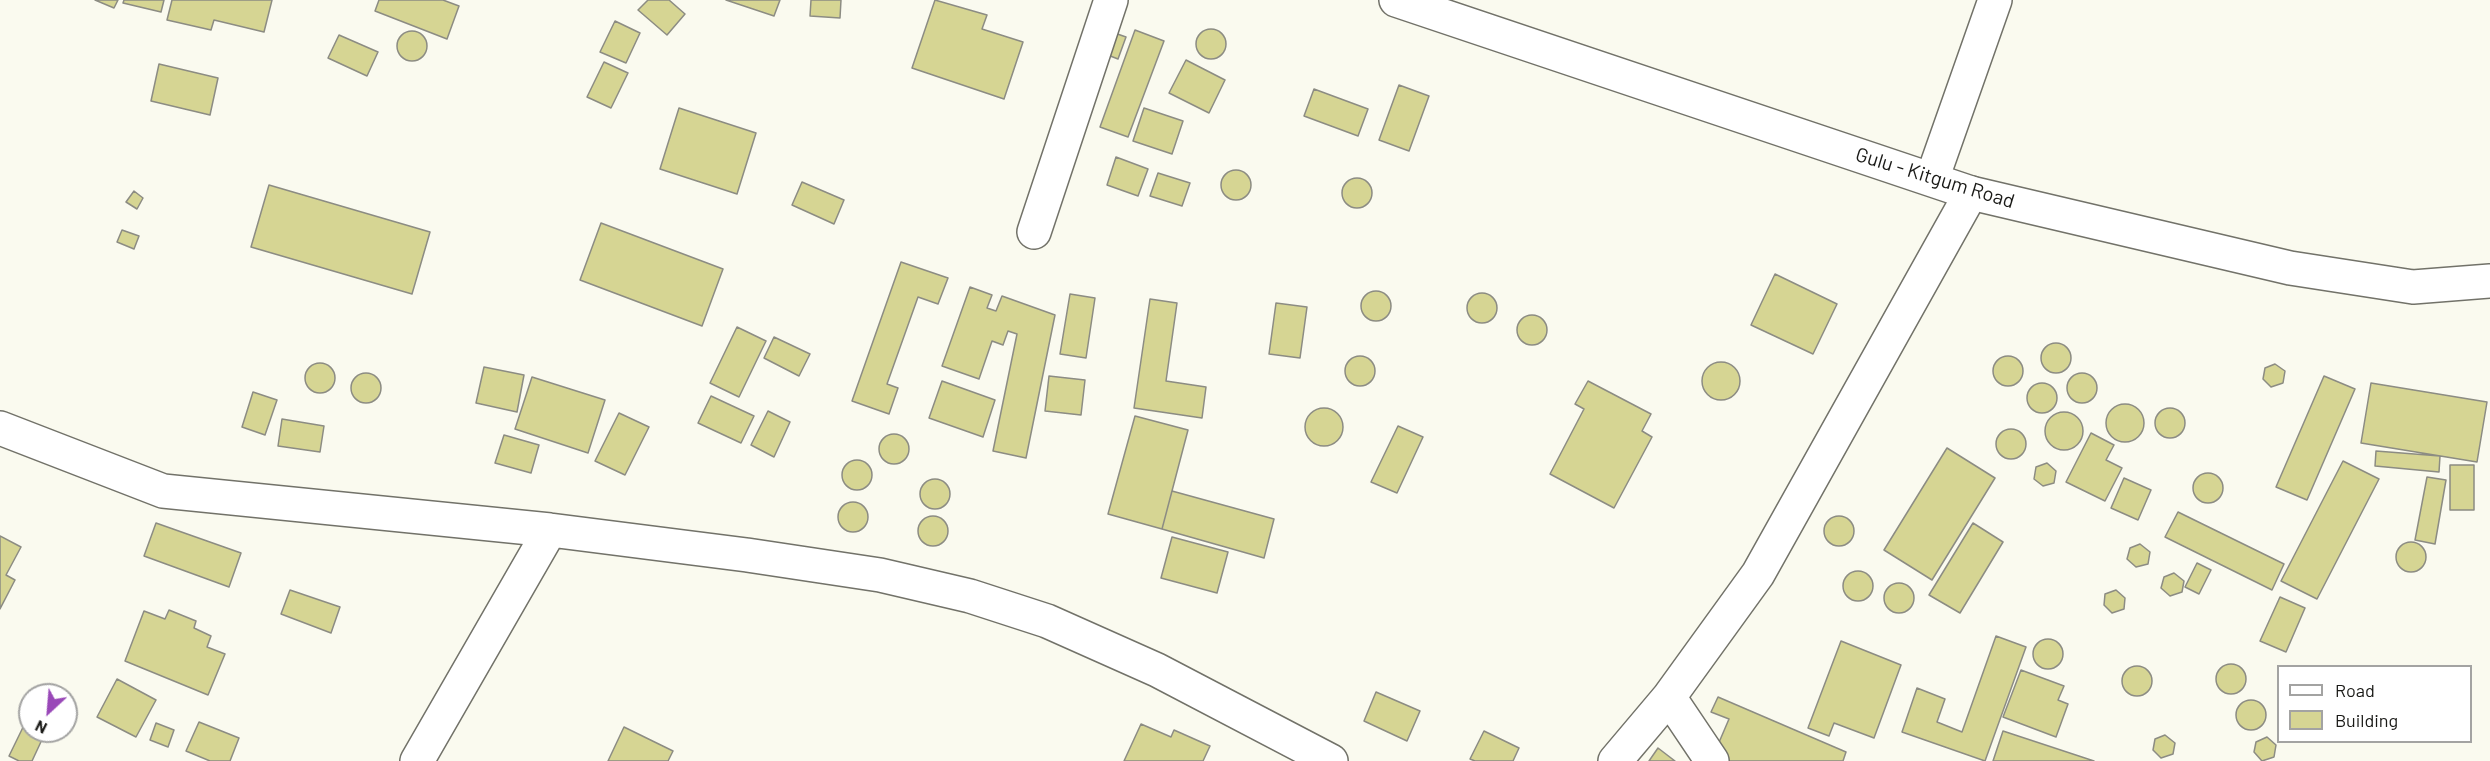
<!DOCTYPE html>
<html>
<head>
<meta charset="utf-8">
<style>
  body { margin:0 }
  #map { position:relative; width:2490px; height:761px; overflow:hidden; background:#fafaef; font-family:Barlow,sans-serif }
  canvas { display:block }
  .legend { position:absolute; left:2277px; top:665px; width:195px; height:78px; box-sizing:border-box; background:#fff; border:2px solid #a3a3a2; margin:0; padding:8px 10px; list-style:none; font-size:18px; color:#1a1a17 }
  .legend li { display:flex; align-items:center; gap:12px; height:30px }
  .legend b { width:30px; border:2px solid #a3a3a2 }
  .north { position:absolute; left:18px; top:683px; width:60px; height:60px; box-sizing:border-box; background:#fff; border:2px solid #a3a3a2; border-radius:50%; rotate:206deg; font-size:16px; font-weight:700; line-height:24px; text-align:center; color:#1a1a17 }
  .north::after { content:''; display:block; margin:auto; width:21px; height:27px; background:#9948b8; clip-path:polygon(50% 0,100% 100%,50% 72%,0 100%) }
</style>
</head>
<body>
<div id="map">
<canvas width="2490" height="761"></canvas>
<ul class="legend">
<li><b style="height:8px;background:#fff"></b>Road</li>
<li><b style="height:16px;background:#d6d593"></b>Building</li>
</ul>
<div class="north">N</div>
</div>
<script>
const ctx = document.querySelector('canvas').getContext('2d');
ctx.lineJoin = 'round';
function paint(path, color) {
  ctx.fillStyle = color;
  ctx.fill(path, 'evenodd');
}
function stroke(path, color, width, dash) {
  ctx.strokeStyle = color;
  ctx.lineWidth = width;
  ctx.lineCap = dash ? 'butt' : 'round';
  ctx.setLineDash(dash || []);
  ctx.stroke(path);
}
function label(font, color, halo, rows, align = 'center') {
  ctx.font = font + ' Barlow,sans-serif';
  ctx.lineWidth = 6;
  ctx.setLineDash([]);
  ctx.textBaseline = 'middle';
  ctx.strokeStyle = halo;
  ctx.fillStyle = color;
  for (const [text, x, y, turn = 0] of rows) {
    ctx.save();
    ctx.translate(x, y);
    ctx.rotate((+turn || 0) * Math.PI / 180);
    ctx.textAlign = isNaN(turn) ? turn : align;
    if (halo) ctx.strokeText(text, 0, 0);
    ctx.fillText(text, 0, 0);
    ctx.restore();
  }
}
const building = new Path2D(`
  M95 0H118L114 8Z
  M124 0H164L161 12 123 3Z
  M172 0H272L264 32 214 20 211 30 167 20Z
  M379 0H443L459 6 447 39 375 11Z
  M648 0H669L685 14 667 35 638 10Z
  M726 0H780L774 16Z
  M811 0H841L840 18 810 16Z
  M935 0 987 15 982 29 1023 42 1004 99 912 68Z
  M615 21 640 33 626 63 600 52Z
  M1196 44a15 15 0 1 1 30 0a15 15 0 1 1-30 0Z
  M1135 30 1164 41 1128 137 1100 127Z
  M397 46a15 15 0 1 1 30 0a15 15 0 1 1-30 0Z
  M1109 31 1126 37 1118 59 1100 52Z
  M339 35 378 52 367 76 328 58Z
  M1186 60 1225 80 1209 113 1169 93Z
  M604 62 628 73 611 108 587 97Z
  M159 64 218 78 210 115 151 101Z
  M1399 85 1429 96 1409 151 1379 140Z
  M1314 89 1368 109 1358 136 1304 116Z
  M679 108 756 133 737 194 660 169Z
  M1144 108 1183 121 1172 154 1133 141Z
  M1116 157 1148 169 1138 196 1107 185Z
  M1221 185a15 15 0 1 1 30 0a15 15 0 1 1-30 0Z
  M1158 173 1190 183 1182 206 1150 196Z
  M1342 193a15 15 0 1 1 30 0a15 15 0 1 1-30 0Z
  M802 182 844 200 834 224 792 205Z
  M269 185 430 232 412 294 251 247Z
  M134 191 143 198 137 209 126 202Z
  M601 223 723 269 702 326 580 280Z
  M122 230 139 236 134 249 117 242Z
  M901 262 948 278 938 304 918 297 887 384 898 388 889 414 852 401Z
  M1775 274 1837 304 1813 354 1751 325Z
  M970 287 992 295 987 308 996 311 1002 296 1055 315 1026 458 993 451 1017 334 1008 331 1003 345 992 341 979 379 942 366Z
  M1361 306a15 15 0 1 1 30 0a15 15 0 1 1-30 0Z
  M1467 308a15 15 0 1 1 30 0a15 15 0 1 1-30 0Z
  M1070 294 1095 298 1086 358 1060 354Z
  M1150 299 1177 303 1166 381 1206 387 1202 418 1134 408Z
  M1276 303 1307 307 1300 358 1269 354Z
  M1517 330a15 15 0 1 1 30 0a15 15 0 1 1-30 0Z
  M737 327 766 341 739 397 710 383Z
  M774 337 810 354 799 376 764 358Z
  M2041 358a15 15 0 1 1 30 0a15 15 0 1 1-30 0Z
  M1345 371a15 15 0 1 1 30 0a15 15 0 1 1-30 0Z
  M1993 371a15 15 0 1 1 30 0a15 15 0 1 1-30 0Z
  M1702 381a19 19 0 1 1 38 0a19 19 0 1 1-38 0Z
  M305 378a15 15 0 1 1 30 0a15 15 0 1 1-30 0Z
  M2275 364 2285 371 2283 383 2271 387 2263 379 2265 368Z
  M484 367 524 375 517 412 476 403Z
  M2067 388a15 15 0 1 1 30 0a15 15 0 1 1-30 0Z
  M351 388a15 15 0 1 1 30 0a15 15 0 1 1-30 0Z
  M1049 376 1085 380 1081 415 1045 411Z
  M2324 376 2355 389 2307 500 2276 487Z
  M532 377 605 400 588 453 515 429Z
  M942 381 995 400 983 437 929 418Z
  M1588 381 1651 414 1642 431 1652 437 1614 508 1550 474 1584 409 1575 404Z
  M2027 398a15 15 0 1 1 30 0a15 15 0 1 1-30 0Z
  M2371 383 2487 402 2477 462 2361 443Z
  M253 392 277 400 265 435 242 427Z
  M711 396 754 416 741 443 698 423Z
  M2106 423a19 19 0 1 1 38 0a19 19 0 1 1-38 0Z
  M1305 427a19 19 0 1 1 38 0a19 19 0 1 1-38 0Z
  M2155 423a15 15 0 1 1 30 0a15 15 0 1 1-30 0Z
  M768 411 790 422 774 457 751 445Z
  M2045 431a19 19 0 1 1 38 0a19 19 0 1 1-38 0Z
  M619 413 649 427 625 475 595 461Z
  M1135 416 1188 430 1162 529 1108 514Z
  M282 419 324 426 320 452 278 446Z
  M1398 426 1423 437 1397 493 1371 482Z
  M1996 444a15 15 0 1 1 30 0a15 15 0 1 1-30 0Z
  M2091 433 2114 445 2106 460 2122 468 2105 501 2066 482Z
  M879 449a15 15 0 1 1 30 0a15 15 0 1 1-30 0Z
  M504 435 539 445 531 473 495 463Z
  M1947 448 1995 478 1932 580 1884 550Z
  M2376 451 2440 456 2439 472 2375 466Z
  M842 475a15 15 0 1 1 30 0a15 15 0 1 1-30 0Z
  M2343 461 2379 479 2317 599 2281 581Z
  M2047 463 2056 471 2054 483 2043 486 2034 479 2036 467Z
  M2450 465H2474V510H2450Z
  M2193 488a15 15 0 1 1 30 0a15 15 0 1 1-30 0Z
  M2427 477 2446 480 2435 544 2415 540Z
  M2124 478 2151 490 2138 520 2111 508Z
  M920 494a15 15 0 1 1 30 0a15 15 0 1 1-30 0Z
  M1172 491 1274 519 1264 558 1162 529Z
  M838 517a15 15 0 1 1 30 0a15 15 0 1 1-30 0Z
  M2178 512 2284 564 2272 590 2165 537Z
  M918 531a15 15 0 1 1 30 0a15 15 0 1 1-30 0Z
  M1824 531a15 15 0 1 1 30 0a15 15 0 1 1-30 0Z
  M156 523 241 553 229 587 144 556Z
  M1973 523 2003 542 1960 613 1929 595Z
  M0 536 21 547 6 575 15 580 0 609Z
  M1172 537 1228 552 1217 593 1161 578Z
  M2396 557a15 15 0 1 1 30 0a15 15 0 1 1-30 0Z
  M2140 544 2150 552 2148 564 2136 567 2127 559 2130 548Z
  M2197 563 2211 570 2199 594 2185 587Z
  M1843 586a15 15 0 1 1 30 0a15 15 0 1 1-30 0Z
  M2174 573 2184 581 2182 592 2170 596 2161 588 2164 577Z
  M1884 598a15 15 0 1 1 30 0a15 15 0 1 1-30 0Z
  M290 590 340 607 331 633 281 614Z
  M2116 590 2125 598 2124 609 2112 613 2104 605 2105 594Z
  M2280 597 2305 608 2286 652 2260 641Z
  M169 610 196 621 194 628 211 636 207 647 225 654 208 695 125 661 144 611 165 619Z
  M1996 636 2026 647 1985 761 1902 732 1917 688 1945 699 1937 722 1962 732Z
  M2033 654a15 15 0 1 1 30 0a15 15 0 1 1-30 0Z
  M1841 641 1901 665 1874 738 1834 723 1829 736 1808 728Z
  M2216 679a15 15 0 1 1 30 0a15 15 0 1 1-30 0Z
  M2122 681a15 15 0 1 1 30 0a15 15 0 1 1-30 0Z
  M2021 670 2064 686 2058 700 2068 704 2056 737 2003 717Z
  M117 679 156 700 136 737 97 717Z
  M1376 692 1420 711 1407 741 1364 721Z
  M1718 697 1846 752 1843 761H1711L1729 719 1711 712Z
  M2236 715a15 15 0 1 1 30 0a15 15 0 1 1-30 0Z
  M28 717 30 731H46L32 761H19L9 756Z
  M199 722 239 738 230 761H210L186 751Z
  M156 723 174 730 168 747 150 740Z
  M1141 724 1171 737 1174 730 1210 746 1203 761H1124Z
  M624 727 673 751 668 761H608Z
  M1484 731 1519 748 1513 761H1475L1470 759Z
  M2003 731 2094 761H1993Z
  M2165 735 2175 743 2173 754 2161 758 2153 750 2155 739Z
  M2267 737 2276 745 2274 757 2262 761 2254 752 2256 742Z
  M1658 748 1675 761H1649Z`);
const minor = new Path2D(`
  M1932 179 1995 0
  M1034 232 1111 0
  M0 428 163 491 550 530 747 555 880 575 970 596 1047 621 1157 670 1331 761
  M417 761 550 530
  M1615 761 1669 697
  M1712 761 1669 697 1758 574 1971 193`);
const major = new Path2D(`
  M1396 0 1971 193 2290 268 2413 287 2490 281`);
const streetNames = [
  ["Gulu - Kitgum Road",1935,178,17]
];
paint(building, '#d6d593');
stroke(building, '#8c8c83', 1.5);
stroke(minor, '#727269', 36);
stroke(major, '#727269', 36);
stroke(minor, '#fff', 33);
stroke(major, '#fff', 33);
label('20px', '#1a1a17', '#fff', streetNames);
</script>
</body>
</html>
